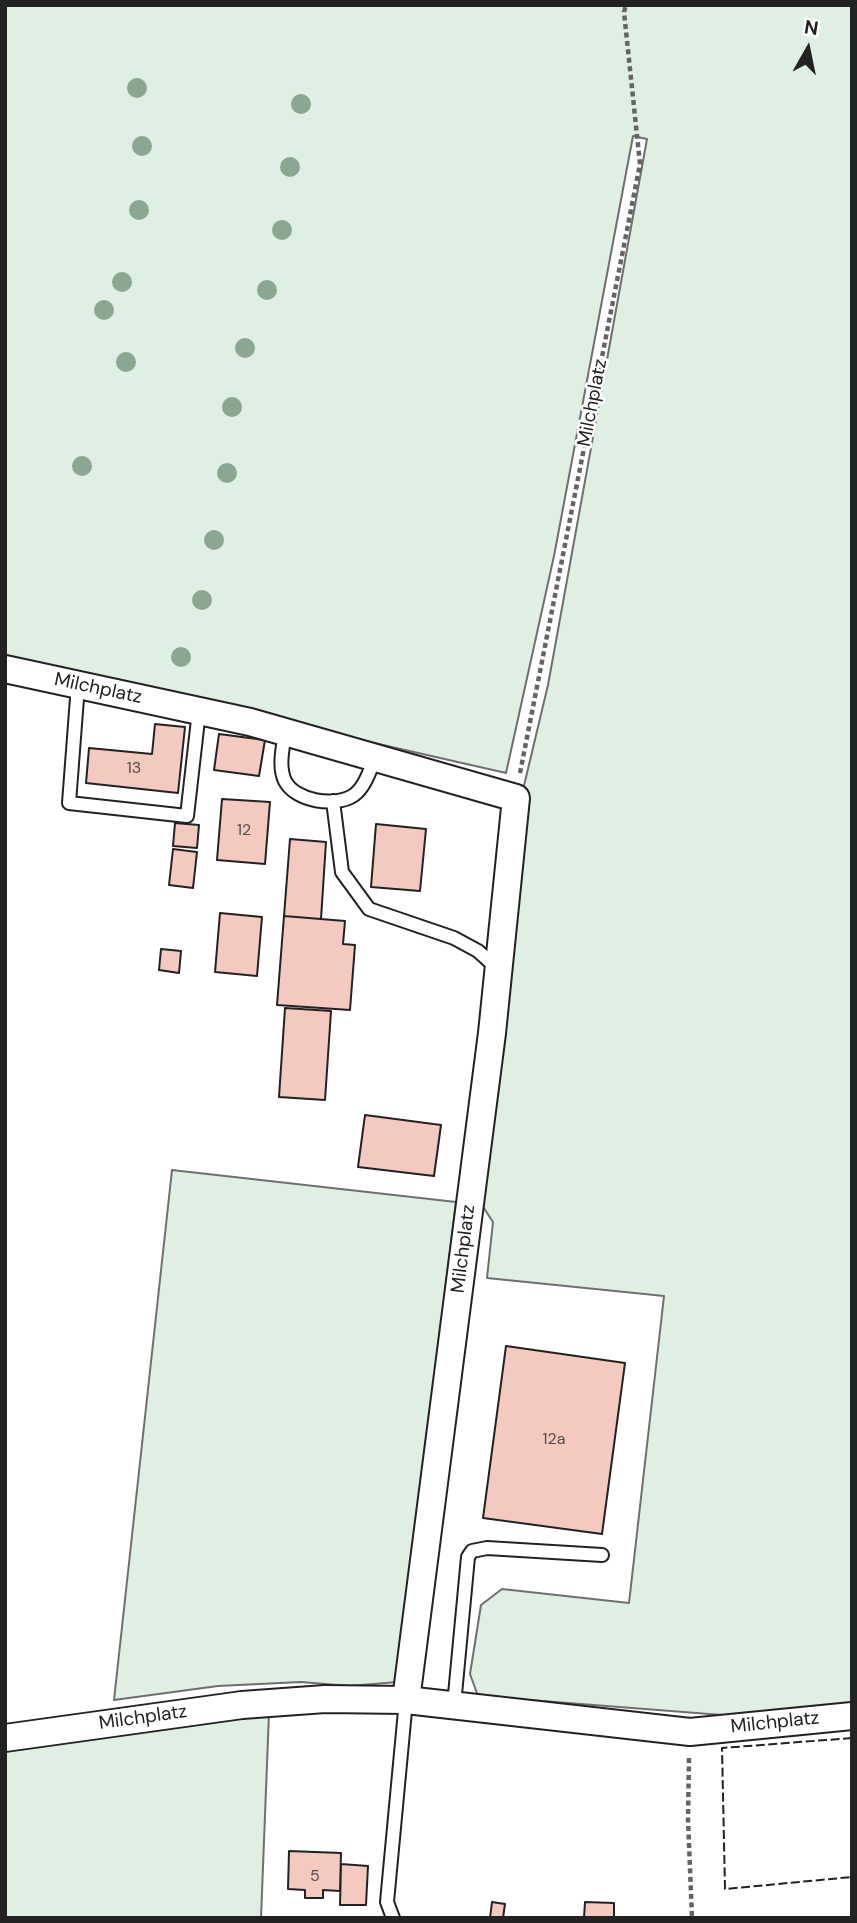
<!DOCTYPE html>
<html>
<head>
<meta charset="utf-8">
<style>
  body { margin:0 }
  #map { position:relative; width:857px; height:1923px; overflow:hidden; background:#fff; font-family:"DM Sans",sans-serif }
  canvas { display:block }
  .frame { position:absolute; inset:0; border:7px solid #222; pointer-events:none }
  .north { position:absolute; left:773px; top:14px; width:70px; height:70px; -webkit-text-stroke:5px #fff; paint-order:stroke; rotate:9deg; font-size:19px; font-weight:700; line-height:28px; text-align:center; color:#222 }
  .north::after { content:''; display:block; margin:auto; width:24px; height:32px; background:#222; clip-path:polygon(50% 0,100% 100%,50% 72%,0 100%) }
</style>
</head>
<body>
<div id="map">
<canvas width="857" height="1923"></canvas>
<div class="frame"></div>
<div class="north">N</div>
</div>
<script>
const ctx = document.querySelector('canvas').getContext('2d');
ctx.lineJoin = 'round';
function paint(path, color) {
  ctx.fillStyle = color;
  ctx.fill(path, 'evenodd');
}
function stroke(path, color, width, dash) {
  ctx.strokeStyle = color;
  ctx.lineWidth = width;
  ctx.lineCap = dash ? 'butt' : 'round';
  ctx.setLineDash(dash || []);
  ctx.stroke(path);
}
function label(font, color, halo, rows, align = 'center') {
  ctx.font = font + ' "DM Sans",sans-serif';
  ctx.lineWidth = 5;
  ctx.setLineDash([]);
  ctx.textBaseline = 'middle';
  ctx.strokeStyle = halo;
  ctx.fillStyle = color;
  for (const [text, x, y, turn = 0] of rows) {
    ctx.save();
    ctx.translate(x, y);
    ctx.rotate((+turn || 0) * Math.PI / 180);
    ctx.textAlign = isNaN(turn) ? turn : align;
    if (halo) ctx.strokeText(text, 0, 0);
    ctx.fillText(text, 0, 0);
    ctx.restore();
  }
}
const green = new Path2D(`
  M5 5H852V1705L735 1716 478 1696 470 1674 481 1605 502 1589 629 1603 664 1296 487 1278 493 1222 476 1196 522 794 548 685 647 139 633 136 554 556 506 773 5 659Z
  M172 1170 456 1202 397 1682 350 1686 301 1682 218 1686 114 1700Z
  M269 1713 261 1918H5V1751Z`);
const building = new Path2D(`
  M155 724 185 727 178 793 86 783 89 748 152 754Z
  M219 734 265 740 259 776 214 770Z
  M222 799 270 802 265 864 217 860Z
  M175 823 199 825 197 848 173 846Z
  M376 824 426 829 420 891 371 887Z
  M290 839 326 842 321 919 284 916Z
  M173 849 197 852 193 888 169 885Z
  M220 913 262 917 257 976 215 972Z
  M284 916 345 921 343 944 355 945 350 1010 277 1005Z
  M161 949 181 951 179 973 159 970Z
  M285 1008 331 1011 325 1100 279 1097Z
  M365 1115 441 1125 434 1176 358 1167Z
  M506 1346 625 1363 602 1534 483 1518Z
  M289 1851 341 1853 340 1891 323 1890V1898H305V1890L288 1889Z
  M341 1864 368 1866 366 1905H340Z
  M492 1902 505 1904 503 1918H490Z
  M585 1902 614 1903V1918H584Z`);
const path = new Path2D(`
  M520 773 640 164 624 12 626 5
  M689 1758 688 1819 692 1918`);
const lane = new Path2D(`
  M78 685 69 803 187 816 199 711
  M285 732C283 748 278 766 285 781 295 801 335 808 354 795 365 787 370 770 375 758
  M333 801 342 872 369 909 454 938 478 951 498 969
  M454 1705 468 1557 472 1551 487 1548 602 1555
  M393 1918 387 1902 406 1700`);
const street = new Path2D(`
  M5 669 250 722 516 798 492 1033 406 1700
  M5 1738 242 1705 325 1699 406 1700 690 1732 852 1716`);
const fence = new Path2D(`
  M852 1738 722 1748 725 1889 852 1877`);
const trees = [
  [137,88],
  [301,104],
  [142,146],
  [290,167],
  [139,210],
  [282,230],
  [122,282],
  [267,290],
  [104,310],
  [245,348],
  [126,362],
  [232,407],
  [82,466],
  [227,473],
  [214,540],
  [202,600],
  [181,657]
];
const numberNames = [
  ["13",134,769],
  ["12",244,831],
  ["12a",554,1440],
  ["5",315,1877]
];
const streetNames = [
  ["Milchplatz",593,403,-79],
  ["Milchplatz",98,689,12],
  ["Milchplatz",464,1249,-83],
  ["Milchplatz",143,1718,-8],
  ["Milchplatz",775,1723,-6]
];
paint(green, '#e0efe3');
stroke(green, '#6f6f6f', 2);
paint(building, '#f3c9c0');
stroke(building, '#222', 2);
stroke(lane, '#222', 16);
stroke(street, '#222', 30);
stroke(path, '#646464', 4.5, [5, 3.5]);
stroke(lane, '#fff', 12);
stroke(street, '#fff', 26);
stroke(fence, '#222', 2, [9, 3.5]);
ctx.fillStyle = '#8da692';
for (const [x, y] of trees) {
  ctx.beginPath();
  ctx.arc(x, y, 10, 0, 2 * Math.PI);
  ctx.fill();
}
label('16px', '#564c4a', null, numberNames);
label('19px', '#222', '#fff', streetNames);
</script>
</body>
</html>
